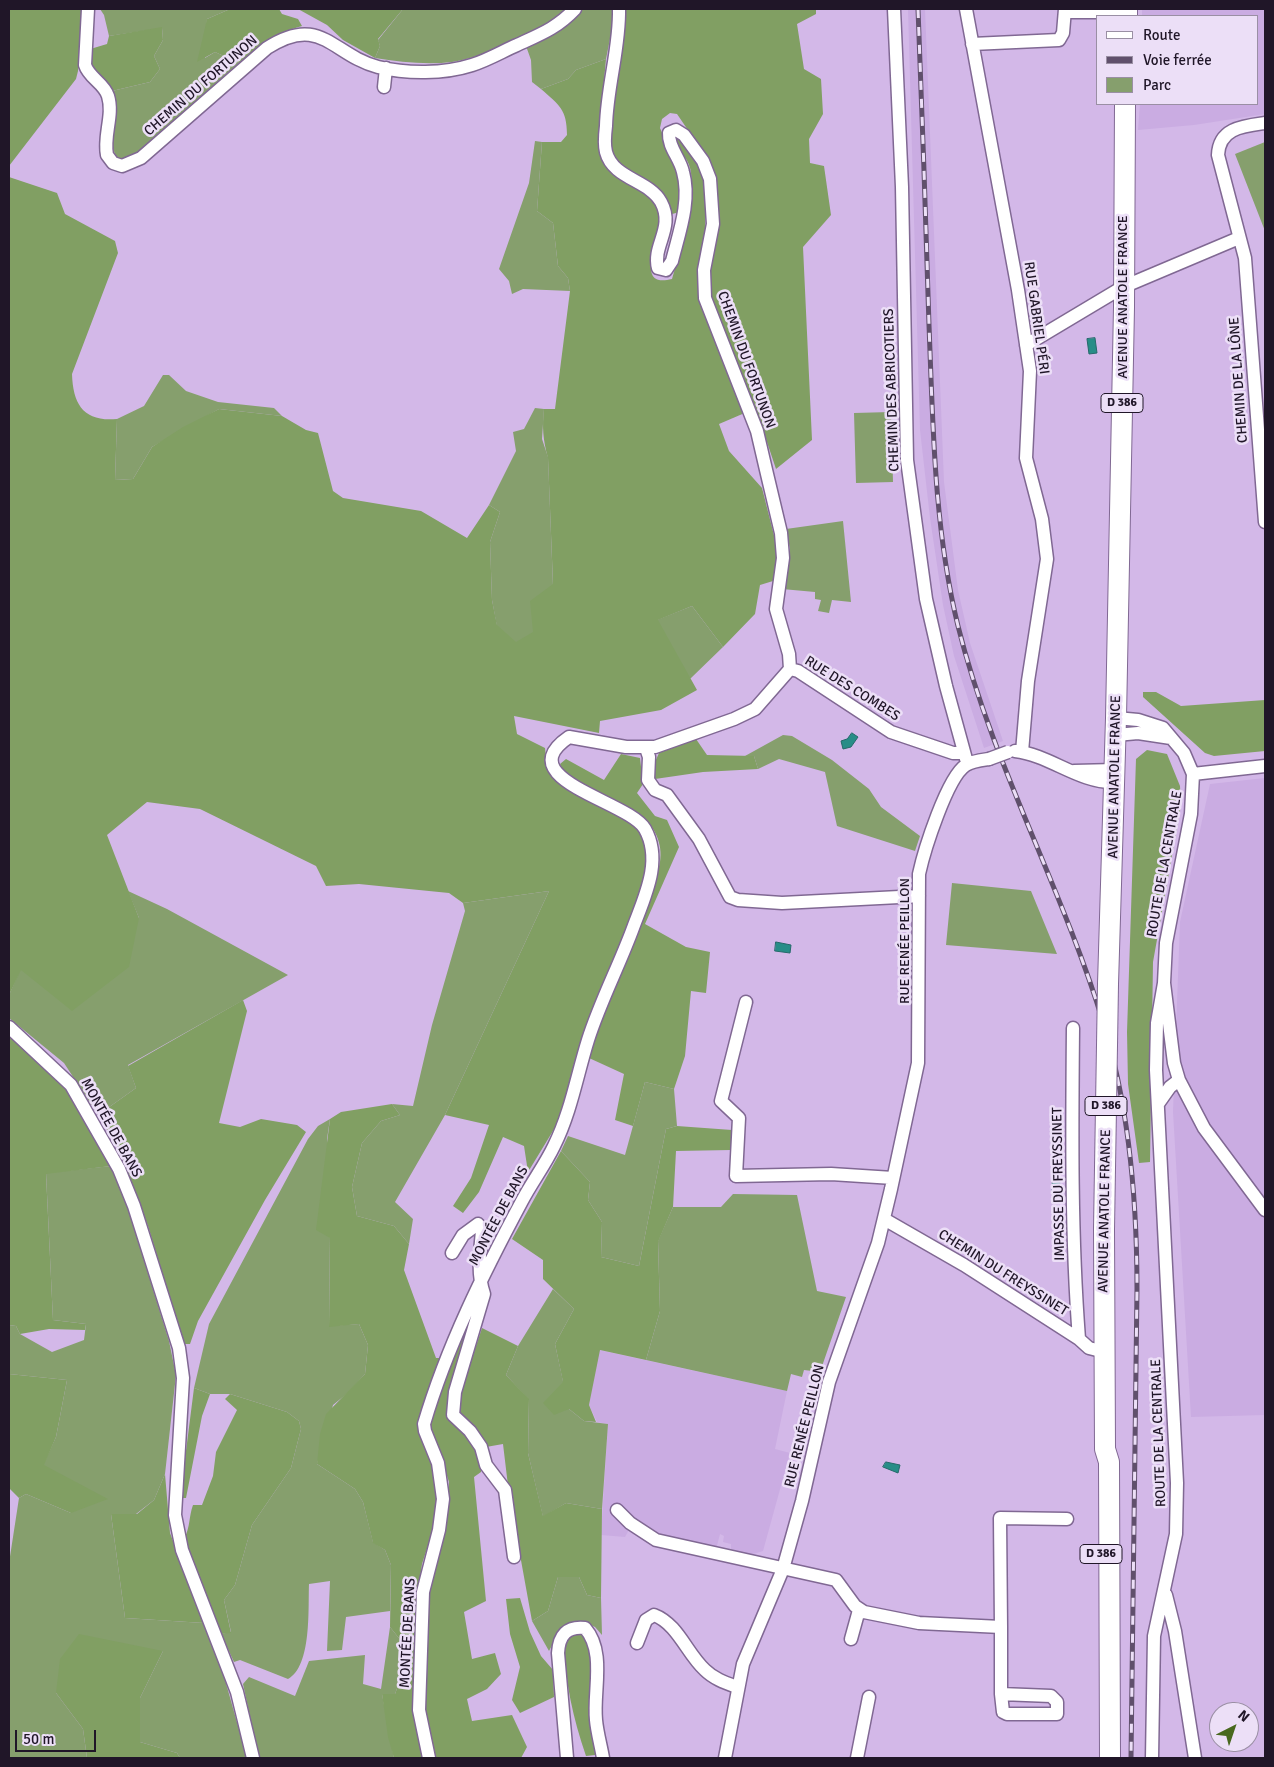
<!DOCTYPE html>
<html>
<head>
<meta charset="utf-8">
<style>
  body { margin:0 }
  #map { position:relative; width:1274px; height:1767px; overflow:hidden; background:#d3b8e8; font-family:Signika,sans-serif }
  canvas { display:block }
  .frame { position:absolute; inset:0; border:10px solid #201628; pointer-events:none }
  .legend { position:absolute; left:1096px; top:15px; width:162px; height:90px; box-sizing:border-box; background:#ecdff7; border:1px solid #9a8fa4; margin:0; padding:6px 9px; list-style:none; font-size:15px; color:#201628 }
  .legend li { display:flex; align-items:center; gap:10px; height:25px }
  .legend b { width:25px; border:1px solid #9a8fa4 }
  .north { position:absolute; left:1209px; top:1702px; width:50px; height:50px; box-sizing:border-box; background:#ecdff7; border:1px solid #9a8fa4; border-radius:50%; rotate:41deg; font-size:14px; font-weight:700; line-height:20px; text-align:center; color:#201628 }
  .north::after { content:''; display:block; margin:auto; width:18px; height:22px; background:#48681e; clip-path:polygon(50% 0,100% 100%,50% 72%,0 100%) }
  .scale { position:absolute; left:15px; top:1730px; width:81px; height:22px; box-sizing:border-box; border:2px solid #201628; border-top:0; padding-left:6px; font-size:15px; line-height:18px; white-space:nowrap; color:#201628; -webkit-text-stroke:4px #ecdff7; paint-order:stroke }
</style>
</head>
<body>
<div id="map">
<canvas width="1274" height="1767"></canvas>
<div class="frame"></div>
<ul class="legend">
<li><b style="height:6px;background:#fff"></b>Route</li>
<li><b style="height:6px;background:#60506c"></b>Voie ferrée</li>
<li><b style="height:14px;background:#869f6d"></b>Parc</li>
</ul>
<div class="north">N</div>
<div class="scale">50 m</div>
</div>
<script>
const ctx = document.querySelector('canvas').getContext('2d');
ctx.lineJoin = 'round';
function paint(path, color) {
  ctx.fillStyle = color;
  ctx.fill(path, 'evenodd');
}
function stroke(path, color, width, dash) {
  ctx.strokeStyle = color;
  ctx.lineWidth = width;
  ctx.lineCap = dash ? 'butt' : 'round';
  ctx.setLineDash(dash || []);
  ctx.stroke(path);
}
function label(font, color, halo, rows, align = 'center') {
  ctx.font = font + ' Signika,sans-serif';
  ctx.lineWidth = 5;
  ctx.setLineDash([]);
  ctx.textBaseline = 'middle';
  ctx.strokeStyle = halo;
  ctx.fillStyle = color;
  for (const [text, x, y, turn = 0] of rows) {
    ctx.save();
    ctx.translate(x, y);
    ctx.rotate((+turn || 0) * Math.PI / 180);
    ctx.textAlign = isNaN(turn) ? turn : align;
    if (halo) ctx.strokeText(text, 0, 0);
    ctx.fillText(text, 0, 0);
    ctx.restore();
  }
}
const built = new Path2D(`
  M908 9H925L944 482 958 590 970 643 1003 741 984 748 954 656 943 605 930 518 920 430Z
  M1265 9V114L1194 125 1138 130 1140 104H1258V16H1142V10Z
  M1265 778V1415L1191 1417 1173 1112 1180 922 1210 784Z
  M599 1350 787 1391 775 1449 790 1453 763 1551 750 1555 733 1551 731 1549V1544L723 1542 724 1536 720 1534 716 1550 663 1538 635 1519 625 1537 601 1535 608 1424 597 1422 589 1405Z`);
const green = new Path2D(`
  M100 9H230L207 19 205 58 215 52 239 63 133 156 119 159C104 146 121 111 112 91L150 82 160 69 154 56 163 40 162 28 109 36 104 15Z
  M403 9H566C551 32 480 58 452 62 427 65 400 62 375 58L380 46 378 40Z
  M580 9H613V24L606 59 576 70 568 79 541 89 532 82 531 60 526 46Z
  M535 141 542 142 537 211 553 223 558 266 568 278 570 291 523 289 512 294 509 281 499 269 529 183Z
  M1265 142V231L1235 154Z
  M163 375H169L186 391 218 402 274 408 282 416 219 409 152 447 133 479 115 480 117 419 144 406Z
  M535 408 544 409 542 439 548 457 553 585 657 620 692 606 723 647 691 678 661 701 509 691 492 600 490 542 500 512 489 505 516 451 513 432 524 429Z
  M891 412 893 482 856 483 854 413Z
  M843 521 851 602 832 600 829 613 818 611 821 600 815 599V592L782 589 790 549 786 529Z
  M783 735 792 736 832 760 869 789 881 807 920 836 915 851 837 826 825 772 779 759 758 769 754 756H745Z
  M952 883 1031 891 1057 954 946 945Z
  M128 891 167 909 288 975 128 1065 136 1088 98 1115 64 1063 9 1018V995L20 970 139 918Z
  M549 891 445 1115 395 1202 413 1219 409 1244 394 1226 357 1216 352 1187 362 1143 381 1121 400 1115 392 1104 413 1106 432 1025 465 911 463 903Z
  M645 1082 674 1089 677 1126 666 1129 639 1266 601 1257 602 1222 588 1200 590 1182 561 1151 568 1136 625 1155Z
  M330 1119 327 1139 330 1238 329 1326 359 1324 368 1345 365 1374 349 1392 333 1405 317 1464 355 1489 363 1502 373 1542 385 1550 391 1565 390 1611 346 1617 342 1650 327 1651 330 1581 309 1584C308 1608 312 1666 288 1679L240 1660 234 1662 221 1634 231 1632 224 1600 235 1585 252 1525 291 1468 301 1429 299 1421 287 1412 230 1394H210L194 1388 209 1324 308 1139 318 1126Z
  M111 1166 128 1209 169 1341 176 1375 165 1474 154 1500 136 1514H111L125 1618 204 1623 220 1662 247 1758H180L177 1753 140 1742V1698L163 1651 56 1693 83 1729 87 1758H9V1563L19 1498 26 1494 71 1513 43 1465 56 1437 67 1380 9 1374V1325L16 1326 20 1334 52 1352 84 1340 86 1324 53 1320 46 1173Z
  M733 1194 797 1195 817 1291 846 1297 820 1372 804 1370 802 1377 791 1374 787 1391 646 1360 660 1311 658 1241 673 1207H721Z
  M553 1289 574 1309 555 1344 569 1409 584 1421 608 1424 602 1509 566 1503 543 1517 528 1453 529 1400 506 1375 518 1346Z
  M558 1577H579L587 1595 601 1598 602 1635 595 1627 584 1622 560 1630 549 1651 532 1621 548 1611Z
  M390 1627 410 1652 395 1694H382L394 1758H259L243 1684 249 1677 295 1696 309 1661 365 1655 363 1684 381 1689Z`);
const forest = new Path2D(`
  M9 9H83L78 71 76 79 9 166Z
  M230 9H279L282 14 298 19 302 26C274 33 260 46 239 63L215 52 197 62 207 19Z
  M298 9H403L378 39 380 46 375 58 343 40 327 25Z
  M625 9H816V14L797 24 804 69 821 79 823 114 809 139 810 163 824 166 831 215 803 247 812 440 776 469 756 409 712 303 709 288 711 265 707 158 677 114 670 113 662 119 660 128 681 177 680 212 672 214 664 196 618 163 610 147 613 94Z
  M162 27 163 40 154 56 160 69 150 82 112 91 89 66 87 50 107 44 109 36Z
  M606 59 599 136 601 151C618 166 649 188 658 208 669 229 628 290 672 279 680 252 695 200 691 173 690 161 681 152 674 143L675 138 680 139 700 168 706 186 705 240 699 280 747 412 719 424 729 451 762 488 778 551 773 581 760 585 755 614 723 647 692 606 658 620 697 690 661 710 600 721 599 733 514 716 517 734 545 748 547 766 639 828 648 852V873L622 947 576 1056 559 1121 528 1172 524 1146 503 1137 479 1192 463 1213 453 1206 471 1178 489 1125 445 1115 549 891 463 903 449 893 359 884 326 886 316 866 200 809 147 802 107 835 139 918 129 967 72 1011 21 970 9 995V177L57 193 65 214 115 241 118 253 72 374C73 405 84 422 117 419L115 480 133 479 152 447 183 427 219 409 282 416 306 430 318 433 333 491 343 498 421 511 467 538 489 505 500 512 490 542 492 600 497 625 516 642 533 632 530 601 553 584 548 458C543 440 542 427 544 409H555L570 291 568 278 558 266 553 223 537 211 542 142H561L567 135C567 109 559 105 541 89L568 79 576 70Z
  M1143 692H1156L1181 706 1265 700V751L1214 756 1205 753 1143 697Z
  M696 739 707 755 754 756 758 769 703 772 655 779 651 771 659 753Z
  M1147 750 1167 754 1180 786 1181 805 1153 962 1150 1162 1139 1163 1128 1084 1127 1032 1136 759Z
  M621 754 640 758 643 784 637 793 655 816 667 820 679 847 645 924 686 947 710 952 706 993 691 991 685 1056 674 1089 645 1082 633 1126 615 1120 624 1074 589 1058C599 1014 624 974 639 931 643 920 646 907 650 895 653 885 658 873 660 862 663 844 655 827 641 815 621 798 569 790 560 764L566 759 604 780Z
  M243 1000 247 1011 219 1123 240 1127 261 1119 297 1125 306 1132 265 1200 198 1321 190 1344H184L148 1226 120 1151 98 1115 136 1088 128 1066Z
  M9 1032 71 1091 111 1166 46 1174 53 1320 86 1324 85 1330 49 1329 20 1334 16 1326 9 1325Z
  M392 1104 400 1115 381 1121 362 1143 352 1187 357 1216 394 1226 409 1244 404 1270 436 1358H443L419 1428 422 1441 432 1457 437 1479 436 1521 422 1564 419 1586 418 1651 412 1710 423 1758H394L388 1737 382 1694H395L410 1652 390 1627 391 1565 385 1550 373 1543 363 1502 355 1489 317 1464 320 1434 326 1414 365 1374 368 1345 359 1324 329 1327 330 1238 316 1230 330 1119 341 1112Z
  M677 1126 732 1130 731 1150 676 1151 673 1207 658 1242 660 1311 646 1360 600 1350 589 1405 596 1422 584 1421 569 1409 554 1415 543 1403 563 1382 555 1344 574 1309 543 1279V1260L512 1239 561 1151 590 1182 588 1200 602 1222 601 1257 639 1266 666 1129Z
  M468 1319 472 1320 448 1404C459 1421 484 1454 481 1472L474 1477 486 1601 464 1612 472 1659 495 1653 501 1674 487 1689 467 1699 472 1721 512 1715 527 1747 521 1758H435L423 1710 428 1659V1592L448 1507 449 1482 431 1427V1418Z
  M482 1328 518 1346 506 1375 529 1399 528 1453 543 1516 566 1503 602 1509 601 1598 587 1595 579 1577H558L548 1611 532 1621 509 1494 503 1444 486 1447C472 1431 456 1419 459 1397Z
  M9 1374 67 1380 56 1437 44 1465 108 1499 71 1513 26 1494 19 1498 9 1488Z
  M194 1388 210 1394 202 1416 186 1498H180Z
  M230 1394 287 1412 299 1421 301 1429 291 1468 252 1525 235 1585 224 1600 231 1633 221 1634 188 1550 185 1537C190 1527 189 1516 193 1505H202L213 1476 216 1452 237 1410 225 1399Z
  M165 1474 170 1533 204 1623 125 1618 111 1514H137L154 1500Z
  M520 1598 530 1632 541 1656 553 1670 554 1697 520 1713 512 1700 520 1667 510 1634 506 1599Z
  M578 1633 586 1637 591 1645 595 1755 586 1756C573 1718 565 1682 564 1642L571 1634Z
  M79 1634 163 1651 140 1698V1742L177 1753 180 1758H87L83 1729 56 1693 60 1659Z`);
const water = new Path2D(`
  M1095 338 1097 353 1089 354 1087 339Z
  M852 733 858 737 851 747 843 749 841 741 847 739Z
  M776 942 791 945 790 953 775 951Z
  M1053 1179 1060 1180 1059 1194H1052Z
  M886 1462 900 1465 898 1473 883 1467Z`);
const street = new Path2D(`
  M88 9 85 65C89 78 104 83 108 96 114 115 103 136 107 155L113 163 122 166 141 158 267 48C321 13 332 55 378 67 407 74 444 74 472 65 488 60 503 51 517 45 541 34 557 28 575 9
  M619 9C620 47 607 86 606 126 605 134 604 144 606 152 613 179 649 180 661 202 675 228 652 245 658 268L666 270 672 261C679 233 691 201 683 172 680 158 668 147 669 133L676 130 684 135 703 161 710 179 713 224 704 270 705 298 757 431 767 474 781 533 783 558 776 609 789 654 790 669
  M894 9 902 187 907 460 926 599 946 686 966 759
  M966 9 1018 290 1030 371 1026 458 1042 519 1047 559 1028 681 1022 752
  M1066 12H1118L1129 9
  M972 44 1059 40 1063 33 1065 9
  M384 87 386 68
  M1265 123C1243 126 1219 128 1218 155L1245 258 1265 522
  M1026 345 1123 287 1239 238
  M1116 718 1138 720 1163 728 1184 753 1193 774 1191 814 1166 943 1164 983 1174 1063 1179 1080 1204 1128 1265 1210
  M1116 735 1138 733 1171 738
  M646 748 649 757 648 780 655 790 667 795 699 839 730 897 738 900 782 903 919 896
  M1015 751C1050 755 1079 783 1114 782
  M1074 771 1115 770
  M1193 774 1265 766
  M746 1002 721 1101 739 1118 736 1176 831 1174 893 1178
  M9 1027 71 1085 119 1169 134 1206 179 1348 183 1378 175 1515 182 1550 237 1692 253 1758
  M1073 1028C1072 1132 1071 1235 1079 1339
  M1158 1104 1170 1087 1179 1080
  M884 1219 964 1265 1079 1339 1089 1348 1105 1352
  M452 1253 463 1235 478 1224 482 1231C480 1252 477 1274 484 1294L455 1392 453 1415 470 1431 481 1447 486 1465 505 1490 514 1557
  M617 1510 630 1523 656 1540 836 1580 855 1606 864 1612 919 1623 1001 1627V1694L1003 1712 1007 1714H1057V1702L1051 1696 1001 1694
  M1166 1595 1175 1631 1195 1758
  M1001 1627 1000 1518 1067 1519
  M851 1639 859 1610
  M637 1643 646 1620 654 1615C678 1624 687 1654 705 1670 714 1679 726 1683 737 1687
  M429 1758 419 1710 423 1592 439 1530 443 1499 438 1463 425 1431 424 1424C447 1346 484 1272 522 1201 532 1182 545 1165 554 1146 571 1112 577 1075 588 1040 600 1002 619 966 633 928 644 898 663 861 645 829 629 801 507 779 569 737L626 747H655L734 719 755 709 790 669 798 671 891 732 953 753H964
  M567 1758 558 1653C559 1635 567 1626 585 1628 606 1652 593 1691 596 1720 597 1732 601 1746 603 1758
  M725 1758 743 1664 783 1569 802 1501 829 1382 878 1243 891 1189 918 1063 919 874C924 851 947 777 966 765 972 761 982 760 989 759
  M857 1758 869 1697
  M1152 1758 1154 1636 1176 1534 1177 1483 1156 1070 1157 1023 1164 983`);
const primary = new Path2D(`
  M1127 9V16
  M1108 984 1116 718 1124 307 1125 104
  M1104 1229 1105 1449 1109 1462 1110 1758`);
const rail = new Path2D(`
  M918 9C922 114 926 220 929 325 933 426 934 528 958 626 992 763 1062 887 1103 1022 1129 1106 1137 1202 1137 1289L1131 1758`);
const streetBridge = new Path2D(`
  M989 759 1008 752`);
const primaryBridge = new Path2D(`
  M1104 1229 1108 984`);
const shields = [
  [1122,403,42],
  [1106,1106,42],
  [1101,1554,42]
];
const shieldNames = [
  ["D 386",1122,403],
  ["D 386",1106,1106],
  ["D 386",1101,1554]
];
const streetNames = [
  ["CHEMIN DU FORTUNON",201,86,-41],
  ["AVENUE ANATOLE FRANCE",1123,297,-90],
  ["RUE GABRIEL PÉRI",1036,318,82],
  ["CHEMIN DU FORTUNON",746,360,70],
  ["CHEMIN DE LA LÔNE",1239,380,-94],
  ["CHEMIN DES ABRICOTIERS",892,390,-92],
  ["RUE DES COMBES",852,689,32],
  ["AVENUE ANATOLE FRANCE",1115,777,-89],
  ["ROUTE DE LA CENTRALE",1165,864,-80],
  ["RUE RENÉE PEILLON",905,941,-90],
  ["MONTÉE DE BANS",111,1128,61],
  ["IMPASSE DU FREYSSINET",1059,1184,-91],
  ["AVENUE ANATOLE FRANCE",1105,1211,-89],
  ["MONTÉE DE BANS",499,1216,-62],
  ["CHEMIN DU FREYSSINET",1003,1273,32],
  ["RUE RENÉE PEILLON",805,1426,-76],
  ["ROUTE DE LA CENTRALE",1159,1433,-92],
  ["MONTÉE DE BANS",408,1633,-87]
];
paint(built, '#caace2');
paint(green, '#869f6d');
paint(forest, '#819f63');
paint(water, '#278d87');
stroke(water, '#25696a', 1);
stroke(street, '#806893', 15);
stroke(primary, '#806893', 22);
stroke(street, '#fff', 12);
stroke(primary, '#fff', 20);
stroke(rail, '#60506c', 5);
stroke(rail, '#ecdff7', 3, [9]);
stroke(streetBridge, '#806893', 15, []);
stroke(primaryBridge, '#806893', 22, []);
stroke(streetBridge, '#fff', 12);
stroke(primaryBridge, '#fff', 20);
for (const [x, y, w] of shields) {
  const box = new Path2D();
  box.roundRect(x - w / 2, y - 9.5, w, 19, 4);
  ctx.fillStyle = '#ecdff7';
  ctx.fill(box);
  stroke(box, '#201628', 1);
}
label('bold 12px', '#201628', null, shieldNames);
label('14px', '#201628', '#ecdff7', streetNames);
</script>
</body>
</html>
